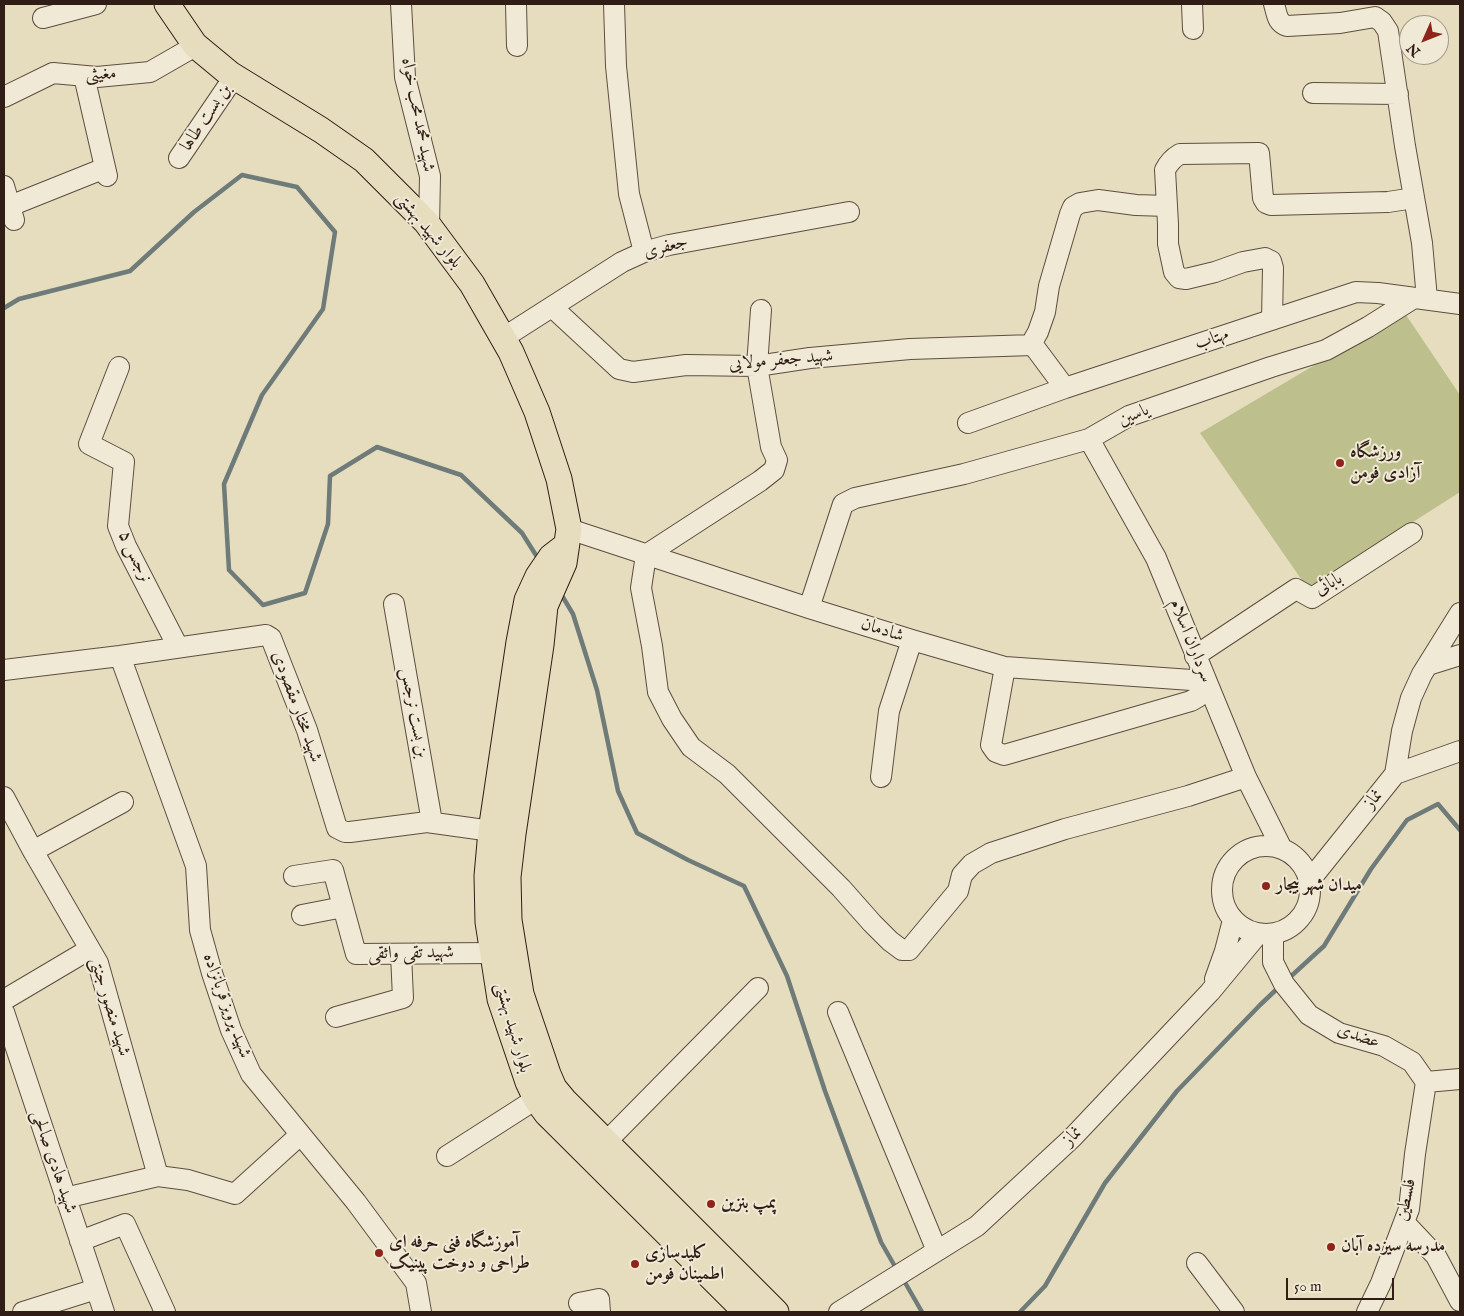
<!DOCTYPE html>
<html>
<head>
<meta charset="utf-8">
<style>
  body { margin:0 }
  #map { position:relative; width:1464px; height:1316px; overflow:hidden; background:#e6ddbf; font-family:"IM FELL English",serif }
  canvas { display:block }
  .frame { position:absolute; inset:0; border:5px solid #301d16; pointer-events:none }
  .north { position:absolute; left:1399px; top:15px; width:50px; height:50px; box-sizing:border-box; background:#efe9d5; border:1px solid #a39789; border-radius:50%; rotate:226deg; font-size:14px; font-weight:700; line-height:20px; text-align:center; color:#301d16 }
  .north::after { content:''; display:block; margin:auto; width:18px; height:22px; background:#8f2418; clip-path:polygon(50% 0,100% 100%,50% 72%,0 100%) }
  .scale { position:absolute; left:1286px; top:1278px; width:108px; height:22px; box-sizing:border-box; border:2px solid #301d16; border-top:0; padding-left:6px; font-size:15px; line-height:18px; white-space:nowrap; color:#301d16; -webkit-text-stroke:4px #efe9d5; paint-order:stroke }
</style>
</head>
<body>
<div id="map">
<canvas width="1464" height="1316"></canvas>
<div class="frame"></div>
<div class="north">N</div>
<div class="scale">50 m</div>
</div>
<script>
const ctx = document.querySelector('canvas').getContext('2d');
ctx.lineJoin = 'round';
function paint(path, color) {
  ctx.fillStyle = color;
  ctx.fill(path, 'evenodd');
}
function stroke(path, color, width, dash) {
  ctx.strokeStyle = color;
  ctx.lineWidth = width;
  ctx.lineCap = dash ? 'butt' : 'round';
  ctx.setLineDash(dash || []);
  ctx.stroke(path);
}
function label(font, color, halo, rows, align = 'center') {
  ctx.font = font + ' "IM FELL English",Amiri,serif';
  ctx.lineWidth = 4;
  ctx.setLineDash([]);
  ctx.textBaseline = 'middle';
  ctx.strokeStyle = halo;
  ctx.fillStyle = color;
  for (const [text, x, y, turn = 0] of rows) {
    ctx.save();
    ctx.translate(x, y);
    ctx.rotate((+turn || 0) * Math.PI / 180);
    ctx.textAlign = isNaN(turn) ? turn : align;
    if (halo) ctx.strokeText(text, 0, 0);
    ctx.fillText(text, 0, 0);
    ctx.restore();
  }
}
const green = new Path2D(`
  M1404 312 1460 395V492L1308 589 1200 433Z`);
const stream = new Path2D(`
  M4 308 19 299 130 271 194 212 242 175 297 187 335 232 323 309 262 395 224 484 229 570 263 605 305 593 328 524 330 476 377 447 461 475 522 533 539 560
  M561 594 573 614 597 690 618 791 637 833 688 860 744 886 787 976 825 1091 881 1242 897 1270
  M1288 979 1324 946 1371 869 1407 820 1438 804 1460 830
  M903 1279 922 1312
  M1020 1312 1045 1286 1105 1183 1177 1091 1260 1005 1279 987`);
const minor = new Path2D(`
  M401 4 405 77 430 176 429 227
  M516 4 517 46
  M614 4 616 66 629 194 644 252
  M1192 4 1193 29
  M1274 4C1277 14 1277 23 1287 26L1340 23 1375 17 1382 22 1388 31 1405 146 1422 243 1427 299
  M43 18 96 4
  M84 76 107 176
  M1313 93 1398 94
  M4 97 53 73 97 77 150 72 197 45
  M179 158 234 77
  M4 186 14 220
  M10 206 105 168
  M1167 206 1165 170C1169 162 1173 158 1180 154L1259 153 1263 198 1266 203 1271 205 1388 202 1414 198
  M552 307 619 369 633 372 686 365 757 366 810 358 910 349 1033 345
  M761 310 757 366 771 447 777 460 774 470 760 481 646 555 641 588 652 646 658 692 672 719 691 747 727 774 841 888 872 923 890 941 902 950H909L958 891 962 875 972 864 991 853 1065 829 1188 796 1246 777
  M503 338 622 262 644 252 669 245 849 212
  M119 367 89 444 124 462 118 526 126 546 178 647
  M1065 388 1033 345 1034 339 1038 332 1045 312 1049 286 1070 214 1073 207 1080 203 1098 200 1136 205 1167 206 1168 224V244L1174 272 1179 278 1186 279 1215 272 1243 262 1265 258 1271 261 1273 268 1272 320
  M968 423 1065 388 1356 292 1378 293 1460 304
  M1089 439 1156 558 1246 777 1282 849
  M569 529 809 608 912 640 1005 667 1206 681 1198 697 1191 701 1004 755 996 752 991 745 1005 667
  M394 604 432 822
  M809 608 843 504 855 498 964 474 1089 439 1129 416 1271 367 1326 350 1368 327 1414 298
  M120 656 196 866 200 930 212 973 231 1030 251 1074 356 1202 416 1283 421 1312
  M1195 656 1296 589 1312 598 1412 533
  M1428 665 1460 655
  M4 670 120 656 266 635 271 638 307 730 337 828 345 832H350L427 822 506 833
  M1395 774 1402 731 1411 698 1422 674 1460 613
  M881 777 889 711 912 640
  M4 797 33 851 98 963 158 1176
  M1222 890a44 44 0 1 1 88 0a44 44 0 1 1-88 0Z
  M33 851 123 802
  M294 876 333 870 356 954 493 953
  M1310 880 1395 774 1460 751
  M302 915 343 907
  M1273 935V962L1284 984 1309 1015 1339 1033 1384 1046 1412 1062 1426 1082
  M1215 979 1225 951 1233 920
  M4 1000 90 949
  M4 1012 104 1312
  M838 1012 937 1251
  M336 1017 403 998 401 954
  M1426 1082 1460 1079
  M606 1142 758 988
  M447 1156 536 1099
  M65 1198 158 1176 188 1180 235 1194 300 1135
  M1404 1222 1436 1256 1460 1301
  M80 1241 125 1224 165 1312
  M1197 1263 1234 1312
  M579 1303 599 1299 600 1312
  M23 1312 96 1289
  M839 1312 977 1226 1072 1138 1210 992 1258 934
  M1367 1312 1381 1283 1409 1209 1415 1154 1426 1082`);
const major = new Path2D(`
  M167 4 195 45 230 74 321 130 364 160 426 222 472 284 511 352 537 412 559 479 569 529 564 563 545 606 541 645 513 834 508 877 509 920 521 994 548 1074 554 1088 564 1100 776 1312
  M564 547 551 557 538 576 527 600 519 642 491 831 487 876 488 922 500 999 528 1082 536 1099 547 1114 746 1312`);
const markers = [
  [1340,463,5,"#8f2418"],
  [1266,886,5,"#8f2418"],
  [711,1204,5,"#8f2418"],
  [1331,1247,5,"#8f2418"],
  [379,1253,5,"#8f2418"],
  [635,1264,5,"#8f2418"]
];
const streetNames = [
  ["مغیثی",101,75,-1],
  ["شهید محمد محب خواه",417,115,79],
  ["بن بست طاها",207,118,-56],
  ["بلوار شهید بهشتی",428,231,50],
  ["جعفری",666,248,-15],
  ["مهتاب",1212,340,-18],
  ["شهید جعفر مولایی",781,361,-5],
  ["یاسین",1134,416,-23],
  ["نرجس ۵",134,557,65],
  ["بابائی",1329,585,-29],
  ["شادمان",882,631,18],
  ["سرداران اسلام",1190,641,68],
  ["شهید مختار مقصودی",296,707,70],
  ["بن بست نرجس",413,713,80],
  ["نماز",1374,800,-51],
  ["شهید تقی واثقی",411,954,-1],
  ["شهید پرویز قربانزاده",226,1006,70],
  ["شهید منصور جنتی",109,1007,73],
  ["بلوار شهید بهشتی",512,1028,74],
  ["عضدی",1358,1037,20],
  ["نماز",1073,1137,-45],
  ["شهید هادی صالحی",53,1162,71],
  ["فلسطین",1407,1200,-78]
];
const poiNames = [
  ["ورزشگاه",1350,453],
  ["آزادی فومن",1350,474],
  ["میدان شهر بیجار",1276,886],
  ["پمپ بنزین",721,1204],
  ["آموزشگاه فنی حرفه ای",389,1243],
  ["طراحی و دوخت پینیک",389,1264],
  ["مدرسه سیزده آبان",1341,1247],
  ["کلیدسازی",645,1254],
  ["اطمینان فومن",645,1275]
];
paint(green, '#bdbf8d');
stroke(stream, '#6f7b78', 4.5);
stroke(minor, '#5e4d40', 22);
stroke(major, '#301d16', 27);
stroke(minor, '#efe9d5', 20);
stroke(major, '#e6ddbf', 25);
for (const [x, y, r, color] of markers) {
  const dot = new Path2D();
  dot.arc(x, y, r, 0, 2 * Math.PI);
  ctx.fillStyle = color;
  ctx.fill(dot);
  stroke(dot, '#efe9d5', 2);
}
label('18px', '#301d16', '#efe9d5', streetNames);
label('bold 18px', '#301d16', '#efe9d5', poiNames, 'left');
</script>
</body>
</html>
